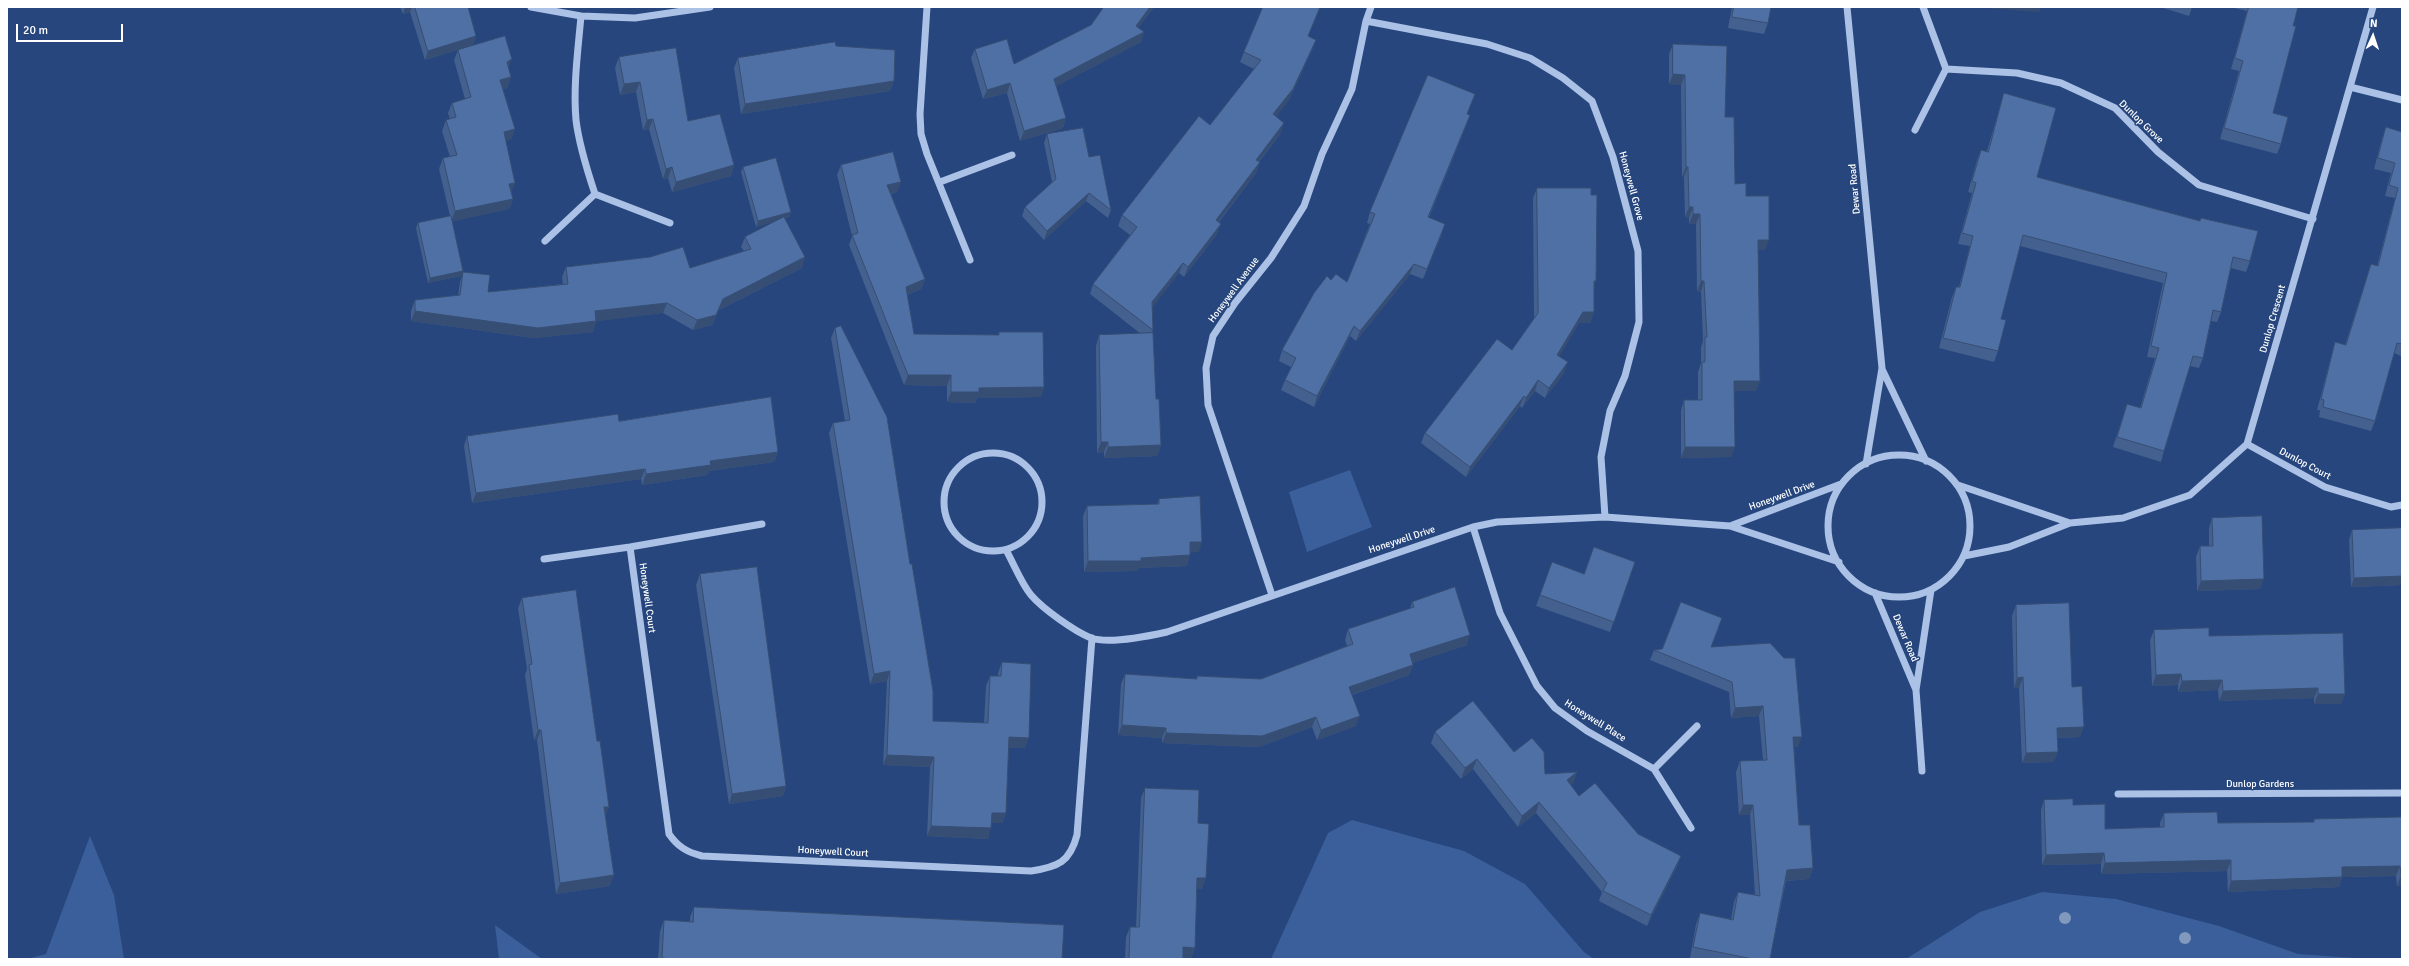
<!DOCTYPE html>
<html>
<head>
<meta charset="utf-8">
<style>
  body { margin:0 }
  #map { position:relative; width:2409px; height:966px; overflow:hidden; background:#26467d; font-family:Signika,sans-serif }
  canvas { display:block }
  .frame { position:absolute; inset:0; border:8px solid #fff; pointer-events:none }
  .north { position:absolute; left:2353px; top:16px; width:40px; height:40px; -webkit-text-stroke:3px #26467d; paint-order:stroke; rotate:3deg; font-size:11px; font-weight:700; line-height:16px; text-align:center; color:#fff }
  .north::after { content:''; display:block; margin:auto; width:14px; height:18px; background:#fff; clip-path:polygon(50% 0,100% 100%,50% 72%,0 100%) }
  .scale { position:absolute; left:16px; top:24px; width:107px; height:18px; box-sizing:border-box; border:2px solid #fff; border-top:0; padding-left:5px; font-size:12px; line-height:14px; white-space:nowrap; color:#fff; -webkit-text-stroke:3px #26467d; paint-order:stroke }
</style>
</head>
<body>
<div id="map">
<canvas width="2409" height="966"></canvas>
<div class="frame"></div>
<div class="north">N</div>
<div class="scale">20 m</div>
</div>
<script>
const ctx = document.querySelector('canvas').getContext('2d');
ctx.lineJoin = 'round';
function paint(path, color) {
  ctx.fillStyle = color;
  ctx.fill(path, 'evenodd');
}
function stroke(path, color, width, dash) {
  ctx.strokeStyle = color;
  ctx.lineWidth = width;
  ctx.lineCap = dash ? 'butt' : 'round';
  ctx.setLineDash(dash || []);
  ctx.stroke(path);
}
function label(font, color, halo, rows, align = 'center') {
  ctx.font = font + ' Signika,sans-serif';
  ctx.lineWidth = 3;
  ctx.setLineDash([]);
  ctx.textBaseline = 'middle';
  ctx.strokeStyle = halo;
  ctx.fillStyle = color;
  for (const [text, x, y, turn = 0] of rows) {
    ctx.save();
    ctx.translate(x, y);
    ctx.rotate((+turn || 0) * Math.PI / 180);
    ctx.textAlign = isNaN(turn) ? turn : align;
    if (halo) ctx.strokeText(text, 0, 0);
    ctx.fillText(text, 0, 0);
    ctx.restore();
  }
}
const green = new Path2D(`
  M1350 470 1372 527 1307 552 1289 492Z
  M1352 820 1464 851 1525 884 1584 952 1594 959H1271L1328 833Z
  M90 836 114 895 124 959H27L46 954Z
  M2042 892 2116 899 2219 926 2298 954 2368 959H1906L1980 912Z
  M495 925 542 959H499Z`);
const minor = new Path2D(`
  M531 7 581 16 635 18 710 7
  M927 7 920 114 921 134 927 154 970 260
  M1847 7 1882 368 1866 464
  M581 16C578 50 573 86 576 120 579 145 587 170 595 194L670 223
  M1366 21 1487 44 1530 58 1563 78 1592 101 1613 157 1638 251 1639 322 1625 376 1610 411 1601 457 1605 517
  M1946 69 2017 73 2061 83 2115 108 2158 152 2199 185 2313 219
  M2350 87 2402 100
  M1915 130 1946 69 1923 7
  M940 182 1012 155
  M545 241 595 194
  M1882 369 1926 461
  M2247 444 2325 487 2391 507 2402 505
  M944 502a49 49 0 1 1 98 0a49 49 0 1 1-98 0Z
  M1828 526a71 71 0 1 1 142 0a71 71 0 1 1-142 0Z
  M1958 485 2070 523 2009 547 1964 556
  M2070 523 2123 518 2190 495 2247 444 2373 7
  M1730 526 1841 484
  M1473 527 1500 613 1537 686 1555 708 1587 731 1654 769 1691 828
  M630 547 669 834C678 847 687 852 702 856L1031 871C1058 867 1070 862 1077 835L1092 638
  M1006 550C1014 564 1021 583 1031 595 1043 609 1074 631 1091 638 1108 644 1149 636 1167 632L1473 527 1497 522 1605 517 1730 526 1839 562
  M544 559 630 547 762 524
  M1875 593 1916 690
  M1272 595 1208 405 1206 368 1213 336 1235 303 1271 258 1304 206 1322 154 1352 89 1366 21 1371 7
  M1654 769 1697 726
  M1922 771 1916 690 1931 590
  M2118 794 2402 793`);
const trees = [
  [2065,918],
  [2185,938]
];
const wall = new Path2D(`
  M400 7H468L476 36 473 45 425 60 410 12 403 14Z
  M1104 7H1154L1138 28 1144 32 1141 42 1056 86 1066 118 1063 128 1020 141 1007 93 983 99 971 58 975 49 1014 64 1091 25Z
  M1732 7H1771L1768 23 1764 34 1728 28Z
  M2160 7H2192L2189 16Z
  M2230 7H2298L2273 113 2281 144 2277 154 2220 139 2239 71 2231 69 2247 11Z
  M1308 36 1316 40 1312 50 1289 100 1276 116 1281 133 1259 162H1260L1256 173 1219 222 1217 234 1184 277 1179 273 1152 307 1153 330 1152 333 1156 399 1161 445 1157 456 1104 458V452L1097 453 1096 346 1099 335 1141 334 1090 294 1093 284 1130 235 1118 226 1122 215 1210 125 1254 69 1240 62 1244 52Z
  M1673 44 1725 117 1735 184 1746 196 1765 250H1758L1756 391H1734L1731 457 1681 458V410L1684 400H1698V372L1701 363V347L1703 341 1701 292 1697 291 1696 224H1689V218L1685 217 1684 177H1682L1681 85 1669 84V54Z
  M836 46 894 81 890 91 741 114 734 68 738 58Z
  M458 50 509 69 511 77 507 88 503 89 515 129 511 139 505 141 515 183 511 192 513 199 509 209 452 221 461 276 428 283 416 228 418 223 450 216 439 169 443 158 450 157 442 131 446 120 450 119 448 113 452 103 465 99 454 60Z
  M619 57 734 165 731 176 672 192 668 178 663 179 649 129 643 130 636 92 620 95 615 68Z
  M2004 93 2037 177 2200 221 2201 218 2250 261 2246 272 2231 268 2221 312 2217 322 2211 321 2203 358 2199 368 2190 366 2164 451 2161 462 2113 447 2127 404 2140 408 2155 358 2147 357 2163 283 2020 246 2001 319 1998 351 1994 362 1939 348 1952 297 1956 287H1959L1970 246 1958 244 1972 193 1968 192 1977 160 1981 150 1987 151 2001 103Z
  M1475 94 1467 114 1470 115 1466 126 1429 217 1442 234 1423 279 1410 274 1356 341 1350 336 1314 407 1281 390 1285 380 1291 367 1279 361 1282 350 1331 280 1347 282 1370 224 1367 223 1370 212Z
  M2386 127 2402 132V353L2401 356 2394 353 2375 421 2371 431 2319 417 2320 410H2317L2332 353 2335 342 2345 345 2371 264 2377 266 2395 198 2385 196 2391 173 2374 169 2382 138Z
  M1047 134 1089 157 1111 210 1108 218 1086 201 1044 240 1022 216 1025 207 1052 182 1044 143Z
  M841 165 897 192 891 194 925 279 921 289 907 295 914 334 998 335 999 332 1044 387 1041 397 977 398 975 403 947 402V386L904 385 849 245 852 236 837 175Z
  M743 167 791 212 789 217 785 218 802 268 719 310 712 325 693 330 663 313 596 321 593 332 534 338 411 321V311L415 300 458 296 460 282 463 272 488 292 563 284 562 277 566 267 690 268 744 251 741 247 745 237 775 221 756 227 741 172Z
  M1537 188 1594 288V312L1590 323H1579L1559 356 1564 373 1545 398 1535 391 1522 408 1520 406 1466 477 1421 443 1425 433 1512 350 1534 318 1533 198Z
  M835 328 933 721 984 723 986 686 990 676H998V673L1002 662 1025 748H1008L1006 813 1002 823H991L988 839 927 836 930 767 883 765 887 681 870 684 829 433 833 423 845 421 831 338Z
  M619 421 778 452 774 462 709 471 707 475 642 485 641 479 472 503 464 446 467 436Z
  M1159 499 1199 552H1190L1187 566 1138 568 1137 571 1084 572 1083 516 1087 506 1157 504Z
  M2212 518 2260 589 2197 591 2196 557 2200 546H2209V528Z
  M2402 528V585L2351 587 2349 540 2352 530Z
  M1552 562 1584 574 1635 562 1610 632 1536 606Z
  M700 574 786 786 783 796 729 804 696 585Z
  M522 598 605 816 610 886 556 894 537 740H534L525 675 527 669 518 608Z
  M1412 602 1467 645 1412 663 1413 665 1409 675 1352 695 1356 726 1317 740 1312 727 1259 747 1162 743V738L1118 735 1121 684 1125 674 1196 679 1197 676 1261 679 1347 646 1345 640 1348 629 1410 609Z
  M2016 605 2072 687 2080 737 2057 738 2054 762 2022 763 2019 688H2014L2012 616Z
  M1719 628 1711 647 1798 747H1794L1799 825 1813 868 1809 879 1786 881 1770 959H1696L1690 958 1696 924 1700 913 1731 919 1734 902 1738 892 1755 895 1750 815H1739L1736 772 1740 761 1763 760 1759 716 1731 718 1729 692 1650 660 1654 650 1662 649Z
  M2154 630 2209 636 2345 694 2341 704H2314V698L2219 701 2218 690 2178 692V685L2152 686 2150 640Z
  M2402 643V661L2401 645Z
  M1435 732 1514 752 1545 774 1577 772 1573 783 1570 785 1579 796 1638 834 1681 856 1677 866 1647 926 1599 901 1602 892 1536 813 1518 827 1473 769 1461 779 1431 743Z
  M1145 788 1198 823 1202 889 1197 888 1195 948 1191 958 1183 957V959H1125L1126 937 1130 927H1136L1141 798Z
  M2044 800 2073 805 2105 829 2160 827V823L2164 813 2218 823 2314 822V819L2402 817V886H2397L2396 876 2342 877 2339 887 2228 892 2227 871 2101 874V864L2042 865 2041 810Z
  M694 907 1062 959H658L660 931 664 920 690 922V917Z`);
const shadedWall = new Path2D(`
  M405 7H412L410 12 403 14Z
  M1150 7H1154L1132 36 1136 26Z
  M1320 7H1321L1304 46 1308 36Z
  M1987 7H2041L2039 12 1986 8Z
  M1144 32 1141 42 1051 89 1054 79Z
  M476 36 473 45 425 60 428 51Z
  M1316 40 1312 50 1289 100 1270 125 1273 114Z
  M512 59 508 70 507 62Z
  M1673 74 1685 75 1681 85 1669 84Z
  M511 77 507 88 496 91 500 80Z
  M894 81 890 91 741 114 745 104Z
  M640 82 636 92 620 95 624 84Z
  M1010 83 1007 93 983 99 987 90Z
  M1470 115 1466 126 1424 227 1428 217Z
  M1066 118 1063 128 1020 141 1024 131Z
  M653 119 649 129 643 130 647 120Z
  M1284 123 1281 133 1252 170 1256 160Z
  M515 129 511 139 500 142 504 132Z
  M1260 162 1256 173 1212 230 1216 220Z
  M734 165 731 176 672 192 676 182Z
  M672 167 668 178 663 179 666 169Z
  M1686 167H1688L1684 177H1682Z
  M901 182 897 192 883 196 887 185Z
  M515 183 511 193 509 184Z
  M1089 193 1086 201 1044 240 1047 231Z
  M513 199 509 209 451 222 455 211Z
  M1689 207H1693L1689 218 1685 217Z
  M791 212 789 217 756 227 758 221Z
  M1693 214H1700L1696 224H1689Z
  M1221 224 1217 234 1184 277 1188 267Z
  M1445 224 1442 234 1423 279Z
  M1758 240H1769L1765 250H1754Z
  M805 257 802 268 719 310 712 325 693 330 697 320 723 299Z
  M1183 263 1179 273 1149 312 1152 302Z
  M1414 264 1410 274 1356 341 1360 331Z
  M463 271 461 276 428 283 430 278Z
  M925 279 921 289 902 297 906 287Z
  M1594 281H1596L1593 291Z
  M1701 281H1704L1701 292 1697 291Z
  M667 303 663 313 591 322 595 311Z
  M415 311 596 321 593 332 534 338 411 321Z
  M1583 312H1594L1590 323H1579L1554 366 1557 355Z
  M1354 326 1350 336 1314 407 1317 396Z
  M1568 362 1564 373 1545 398 1549 388Z
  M908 375H951L947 386 904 385Z
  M1538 380 1535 391 1522 408 1526 398Z
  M1734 381H1760L1756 391H1730Z
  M1044 387 1041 397 977 398 975 403 947 402 951 392 979 388Z
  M1524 396 1520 406 1466 477 1470 467Z
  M1101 442H1108L1104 452 1097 453Z
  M1161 445 1157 456 1104 458 1108 447Z
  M1685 447H1735L1731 457 1681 458Z
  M778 452 774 462 709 471 707 475 642 485 646 474 710 461Z
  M645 469 641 479 472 503 476 493Z
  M1190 542H1202L1199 552 1186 553Z
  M1190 555 1187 566 1138 568 1137 571 1084 572 1088 561Z
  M2402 576V585L2351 587 2354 578Z
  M2264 579 2260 589 2197 591 2201 581Z
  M1470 635 1467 645 1406 665 1410 654Z
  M1413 665 1409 675 1345 697 1349 687Z
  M890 671 887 681 870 684 874 674Z
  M2181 674 2178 685 2152 686 2156 675Z
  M2023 677 2019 688H2014L2017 678Z
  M2222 680 2218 690 2178 692 2182 681Z
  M2318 688 2314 698 2219 701 2223 691Z
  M2318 694H2345L2341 704H2314Z
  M1763 706 1759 716 1731 718 1735 708Z
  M1360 716 1356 726 1317 740 1321 730Z
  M1316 717 1312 727 1259 747 1162 743 1166 733Z
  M1122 725 1166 728 1162 738 1118 735Z
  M2084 727 2080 737 2053 738 2057 728Z
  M538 730H541L537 740H534Z
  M1009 737 1029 738 1025 748H1005Z
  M1793 737H1802L1798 747 1789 748Z
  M2058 752 2054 762 2022 763 2026 753Z
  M887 755 934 757 930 767 883 765Z
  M1477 759 1473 769 1461 779 1465 768Z
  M1577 772 1573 783 1563 791 1567 780Z
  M786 786 783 796 729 804 732 794Z
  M1539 802 1536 813 1518 827 1522 816Z
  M1743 805H1753L1750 815H1739Z
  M604 807H609L605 817Z
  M992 813H1006L1002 823H988Z
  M931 826 991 828 988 839 927 836Z
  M2104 853 2101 864 2042 865 2046 855Z
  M1681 856 1677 866 1647 926 1651 915Z
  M2231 860 2227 871 2101 874 2105 863Z
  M2400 866 2396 876 2342 877 2339 887 2228 892 2231 881 2342 867Z
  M1813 868 1809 879 1784 881 1787 870Z
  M614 875 610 886 556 894 560 883Z
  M2401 875H2402V886H2397Z
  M1197 878H1206L1202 889 1193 888Z
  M1183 947 1195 948 1191 958 1179 957Z`);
const building = new Path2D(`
  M415 7H468L476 36 428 51Z
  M1104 7H1150L1136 26 1144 32 1054 79 1066 118 1024 131 1010 83 987 90 975 49 1007 39 1014 64 1091 25Z
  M1263 7H1320L1308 36 1316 40 1293 89 1273 114 1284 123 1256 160 1260 162 1216 220 1221 224 1188 267 1183 263 1152 302 1153 330 1093 284 1137 227 1122 215 1199 116 1210 125 1261 60 1244 52Z
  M1734 7H1771L1768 23 1732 17Z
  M2249 7H2298L2293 26H2296L2273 113 2288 117 2281 144 2224 128 2243 61 2235 58Z
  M505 36 512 59 507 62 511 77 500 80 515 129 504 132 515 183 509 184 513 199 455 211 443 158 457 155 446 120 456 117 452 103 471 97 458 50Z
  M835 42 836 46 895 50 894 81 745 104 738 58Z
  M1673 44 1727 46 1725 117H1734L1735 184 1746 183V196H1769V240H1758L1760 381H1734L1735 447H1685L1684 400H1702V362H1705V337H1707L1704 281H1701L1700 214H1693V207H1689L1688 167H1686L1685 75 1673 74Z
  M676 48 688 121 720 114 734 165 676 182 672 167 666 169 653 119 647 120 640 82 624 84 619 57Z
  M1428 75 1475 94 1467 114 1470 115 1428 217 1445 224 1427 269 1414 264 1360 331 1354 326 1317 396 1285 380 1296 358 1282 350 1314 293 1327 276 1331 280 1336 274 1347 282 1375 214 1370 212Z
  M2004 93 2056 108 2037 177 2200 221 2201 218 2258 231 2250 261 2233 257 2221 312 2213 310 2203 358 2193 356 2164 451 2117 437 2127 404 2141 408 2159 348 2151 346 2167 273 2023 235 2001 319 2006 320 1998 351 1943 338 1956 287H1960L1973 236 1962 233 1976 183 1972 181 1981 150 1988 152Z
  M2386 127 2402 132V344L2397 343 2375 421 2323 407 2324 400 2321 399 2335 342 2346 345 2371 264 2378 266 2398 188 2389 185 2395 163 2378 158Z
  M1083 128 1089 157 1100 155 1111 210 1089 193 1047 231 1025 207 1056 179 1047 134Z
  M893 152 901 182 887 185 925 279 906 287 914 334 999 335V332H1043L1044 387 979 388V392H951V375H908L852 235 858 233 841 165Z
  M776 158 791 212 758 221 743 167Z
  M1537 188H1591V195H1597L1596 281H1594V312H1583L1557 355 1568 362 1549 388 1538 380 1526 398 1524 396 1470 467 1425 433 1497 339 1512 350 1538 313Z
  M451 216 463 271 430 278 418 223Z
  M784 217 805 257 723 299 716 315 697 320 667 303 595 311 596 321 538 328 415 311V300L460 295 463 272 490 275 488 292 568 284 566 267 650 257 683 247 690 268 751 249 745 237Z
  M841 326 887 417 910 564H912L933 691V721L988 723 990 676H1001L1002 662 1031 664 1029 738 1009 737 1006 813H992L991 828 931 826 934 757 887 755 890 671 874 674 833 423 850 420 835 328Z
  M1153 333 1156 399H1159L1161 445 1108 447V442H1101L1099 335Z
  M771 397 778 452 710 461 711 465 646 474 645 469 476 493 467 436 618 414 619 421Z
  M1200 496 1202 542H1190V555L1141 558V561H1088L1087 506 1159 504V499Z
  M2262 516 2264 579 2201 581 2200 546H2213L2212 518Z
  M2402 528V576L2354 578 2352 530Z
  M1594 547 1635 562 1614 622 1540 595 1552 562 1584 574Z
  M757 567 786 786 732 794 700 574Z
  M1455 587 1470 635 1410 654 1413 665 1349 687 1360 716 1321 730 1316 717 1262 736 1166 733V728L1122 725 1125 674 1197 679V676L1261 679 1353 644 1348 629 1414 607 1412 602Z
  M576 590 597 741H600L609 807H604L614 875 560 883 541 730H538L529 665 532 664 522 598Z
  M1681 602 1722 618 1711 647 1770 643 1784 658H1795L1802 737H1793L1799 825H1810L1813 868 1787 870 1770 959H1753L1693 947 1700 913 1733 920 1738 892 1760 896 1753 805H1743L1740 761 1767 760 1763 706 1735 708 1732 682 1654 650 1662 649Z
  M2069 603 2072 687 2082 686 2084 727 2057 728 2058 752 2026 753 2023 677 2017 678 2016 605Z
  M2209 628V636L2343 633 2345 694H2318V688L2223 691 2222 680 2182 681 2181 674 2156 675 2154 630Z
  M1473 701 1514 752 1532 738 1544 752 1545 774 1577 772 1567 780 1579 796 1595 783 1638 834 1681 856 1651 915 1603 891 1607 883 1539 802 1522 816 1477 759 1465 768 1435 732Z
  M1145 788 1199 790 1198 823 1209 824 1206 878H1197L1195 948 1183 947V959H1129L1130 927H1139Z
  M2073 799V805L2105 804V829L2164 827V813L2217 812 2218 823 2314 822V819L2402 817V875H2401L2400 866 2342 867V877L2231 881V860L2105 863 2104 853 2046 855 2044 800Z
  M694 907 1064 925 1062 959H673L662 958 664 920 693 922Z`);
const streetNames = [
  ["Dunlop Grove",2141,122,44],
  ["Honeywell Grove",1631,186,75],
  ["Dewar Road",1855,189,-95],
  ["Honeywell Avenue",1234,290,-54],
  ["Dunlop Crescent",2273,319,-74],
  ["Dunlop Court",2305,464,28],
  ["Honeywell Drive",1782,496,-20],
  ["Honeywell Drive",1402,540,-18],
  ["Honeywell Court",647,598,82],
  ["Dewar Road",1905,638,67],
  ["Honeywell Place",1595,721,32],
  ["Dunlop Gardens",2260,784],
  ["Honeywell Court",833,852,3]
];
paint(green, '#3a5f9a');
stroke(minor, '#abc1e5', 7);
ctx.fillStyle = '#8299be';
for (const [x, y] of trees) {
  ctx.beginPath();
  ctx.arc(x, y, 6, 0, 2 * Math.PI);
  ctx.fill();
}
paint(wall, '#44608e');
paint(shadedWall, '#374e74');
paint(building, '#4f70a5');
stroke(building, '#374e74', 1);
label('10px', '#fff', '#26467d', streetNames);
</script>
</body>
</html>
